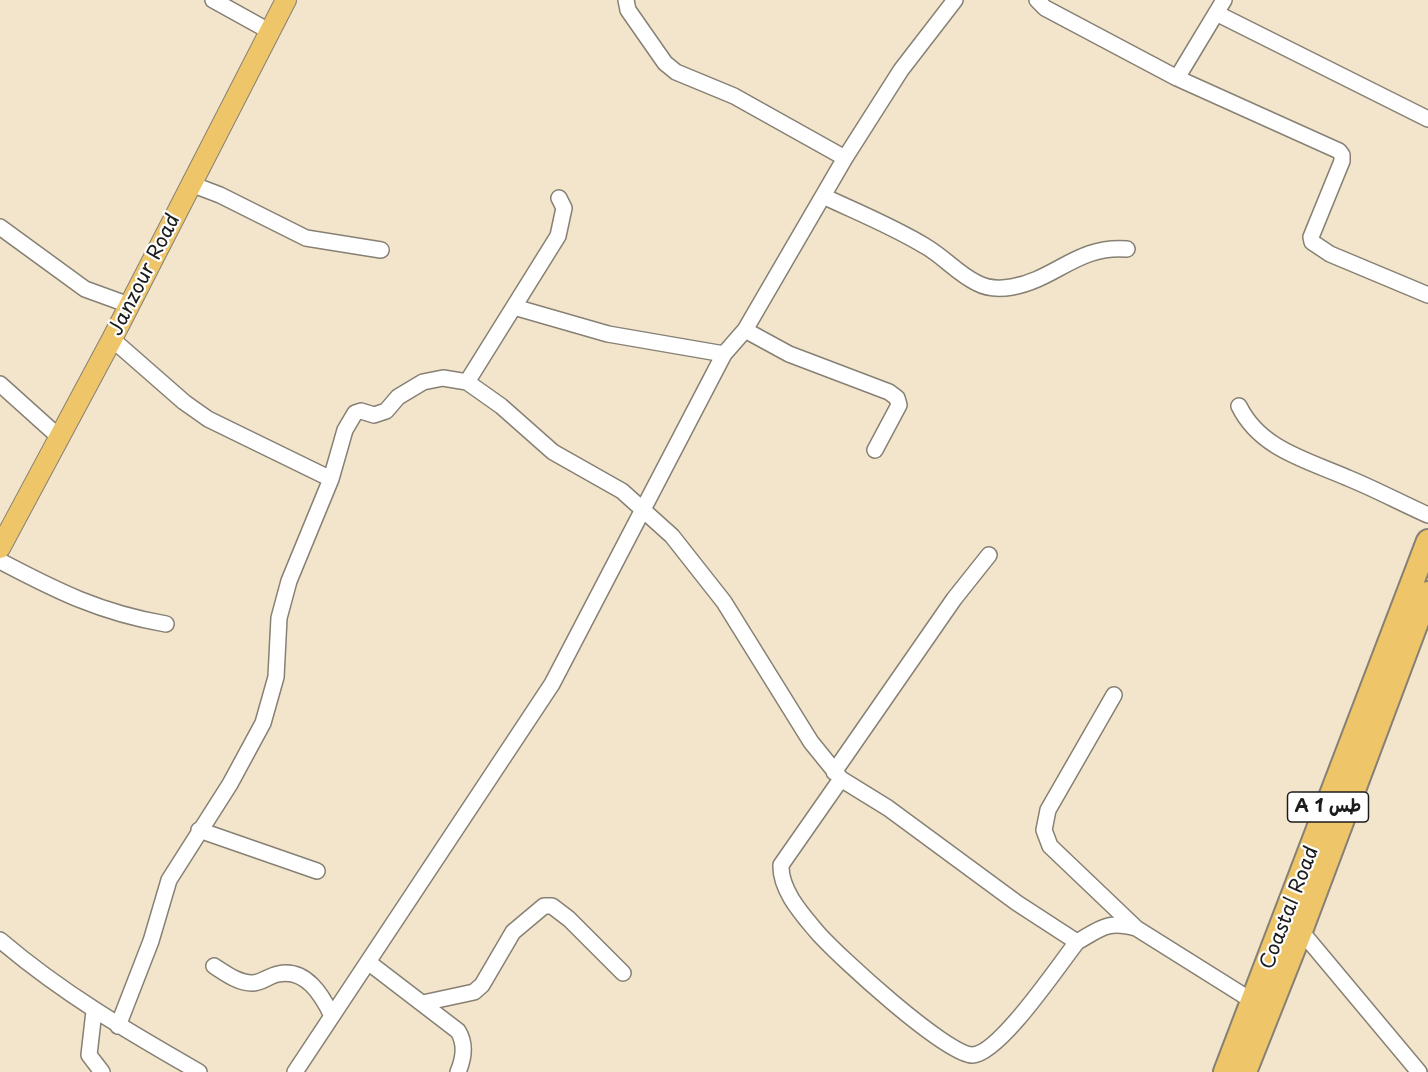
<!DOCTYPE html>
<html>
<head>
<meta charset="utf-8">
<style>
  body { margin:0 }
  canvas { display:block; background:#f2e5cc }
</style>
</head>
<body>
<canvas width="1428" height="1072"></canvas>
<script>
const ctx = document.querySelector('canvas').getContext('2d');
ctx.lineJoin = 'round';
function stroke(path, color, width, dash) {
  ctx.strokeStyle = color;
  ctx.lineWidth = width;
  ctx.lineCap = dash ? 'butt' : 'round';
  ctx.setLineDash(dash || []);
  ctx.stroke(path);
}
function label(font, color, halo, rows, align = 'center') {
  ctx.font = font + ' "Playpen Sans","Playpen Sans Arabic",sans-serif';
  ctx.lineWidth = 4.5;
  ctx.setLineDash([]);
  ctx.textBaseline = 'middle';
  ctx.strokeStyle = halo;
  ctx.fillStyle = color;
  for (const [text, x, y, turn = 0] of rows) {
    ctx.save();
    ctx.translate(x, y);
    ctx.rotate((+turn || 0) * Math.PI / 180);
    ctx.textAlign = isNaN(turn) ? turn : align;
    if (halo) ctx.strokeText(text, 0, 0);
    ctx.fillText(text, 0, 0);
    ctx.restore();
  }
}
const minor = new Path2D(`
  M213 0 269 31
  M626 0 628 10 665 63 676 72 734 96 845 158
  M1037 0 1045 8 1177 78 1339 151 1342 155V161L1311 237 1312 242 1330 254 1428 295
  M1218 14 1428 119
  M1177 78 1224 0
  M191 184 220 195 306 238 381 250
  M823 196C857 212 892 226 925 246 943 256 958 274 977 283 988 289 1000 289 1012 287 1056 279 1078 245 1127 249
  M0 227 85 289 129 305
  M514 307 608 334 724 354
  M745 330 789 354 889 392 897 398 899 405 875 450
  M112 339 184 402 208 419 331 479 345 430 355 413 361 411 374 415 386 411 398 397 423 382 443 378 467 382 501 406 553 452 622 491 672 536 724 602 811 742 841 779 888 808 1017 903 1077 942C1100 929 1107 920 1136 928L1254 1002
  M467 382 558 236 564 208 559 198
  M0 384 59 437
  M1239 406C1260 449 1307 460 1348 478 1375 489 1401 503 1428 515
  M0 561C57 591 101 613 166 624
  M1114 695 1048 810 1044 830 1050 846 1136 928
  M834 772 954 599 989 555
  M841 779 781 865C780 890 802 914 817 932 837 955 947 1056 973 1055 1000 1053 1058 966 1077 942
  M199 830 317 871
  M1301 931 1419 1072
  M0 940C62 993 129 1032 199 1072
  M368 962 458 1031C466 1044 464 1058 458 1072
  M214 966C225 973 238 983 252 983 262 983 268 976 278 974 306 968 322 995 332 1016
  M423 1003 474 992 482 985 513 932 544 906H552L569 919 623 973
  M94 1011 89 1055 102 1072
  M118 1026 151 941 169 880 230 784 263 723 276 677 279 618 289 581 331 479
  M295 1072 552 684 724 354 745 330 845 158 901 70 955 0`);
const major = new Path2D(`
  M0 548 112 339 286 0`);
const highway = new Path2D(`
  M1225 1072 1428 541
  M1245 1072 1301 931 1428 593`);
const shields = [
  [1328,807,81]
];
const shieldNames = [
  ["A 1 طس",1328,807]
];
const streetNames = [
  ["Janzour Road",145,275,-63],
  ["Coastal Road",1290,908,-69]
];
stroke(minor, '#878074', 18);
stroke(major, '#878074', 22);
stroke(highway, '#878074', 26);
stroke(minor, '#fff', 15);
stroke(major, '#eec569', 20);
stroke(highway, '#eec569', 22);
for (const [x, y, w] of shields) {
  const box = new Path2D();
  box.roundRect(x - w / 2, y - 15, w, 30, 4.5);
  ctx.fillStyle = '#fff';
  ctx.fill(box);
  stroke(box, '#1c1c1c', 1.5);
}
label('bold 18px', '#1c1c1c', null, shieldNames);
label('20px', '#1c1c1c', '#fff', streetNames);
</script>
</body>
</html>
